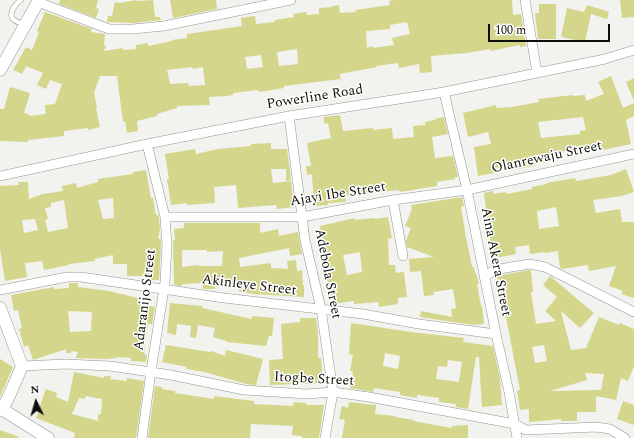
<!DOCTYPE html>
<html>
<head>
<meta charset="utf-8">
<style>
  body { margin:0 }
  #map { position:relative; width:634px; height:438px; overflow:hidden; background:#f2f2ee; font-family:Spectral,serif }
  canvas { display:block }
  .north { position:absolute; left:16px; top:382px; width:40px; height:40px; -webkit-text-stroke:3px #fffffc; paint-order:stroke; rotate:355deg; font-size:11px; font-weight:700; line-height:16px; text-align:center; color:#0e0e0d }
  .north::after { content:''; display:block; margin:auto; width:14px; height:18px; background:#0e0e0d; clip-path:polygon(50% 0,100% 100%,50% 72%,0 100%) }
  .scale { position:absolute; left:488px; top:24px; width:122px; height:18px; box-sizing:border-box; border:2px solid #0e0e0d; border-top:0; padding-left:5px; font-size:12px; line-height:14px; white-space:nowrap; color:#0e0e0d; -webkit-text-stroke:3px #fffffc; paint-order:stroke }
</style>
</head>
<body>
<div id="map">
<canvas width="634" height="438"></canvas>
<div class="north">N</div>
<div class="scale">100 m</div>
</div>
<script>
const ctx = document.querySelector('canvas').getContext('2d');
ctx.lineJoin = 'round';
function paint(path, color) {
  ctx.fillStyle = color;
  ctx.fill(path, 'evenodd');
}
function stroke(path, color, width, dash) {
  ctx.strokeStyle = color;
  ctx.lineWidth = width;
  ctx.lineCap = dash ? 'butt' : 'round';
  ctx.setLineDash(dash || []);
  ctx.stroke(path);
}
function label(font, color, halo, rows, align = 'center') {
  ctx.font = font + ' Spectral,serif';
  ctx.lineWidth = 3;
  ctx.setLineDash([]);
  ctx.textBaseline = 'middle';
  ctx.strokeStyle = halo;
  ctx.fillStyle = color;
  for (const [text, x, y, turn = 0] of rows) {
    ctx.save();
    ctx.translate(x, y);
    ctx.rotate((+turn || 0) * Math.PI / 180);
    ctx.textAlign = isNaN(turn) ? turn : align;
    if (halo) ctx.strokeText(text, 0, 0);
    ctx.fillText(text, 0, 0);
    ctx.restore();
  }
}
const building = new Path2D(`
  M60 0H98L96 8 99 9 96 18 59 4Z
  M136 0 137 1 153 0 155 17H160L161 20 133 23 107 22 108 16H112L115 2 120 3Z
  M170 0H216L217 9 173 18Z
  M393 0H512L513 15 521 14 526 46 520 47V45L490 51V49L467 53 431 56 432 72 420 73 419 64 399 68 398 63 376 66 377 67 340 74 341 79 284 86V88L259 92 258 90 233 93V95L227 96 209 97 210 105 177 106V108L157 114V116L137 121 138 131 127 133 125 121 123 122 117 76H100L94 93 97 108H96L100 127 88 130V128L64 131V136L28 140V142L0 141V109H4L10 87 30 93 24 113 29 114V116L46 114 45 105 55 104 62 84 50 80 46 89 37 85 43 73 26 66 22 74 13 70 26 47 32 50 39 32 37 31 45 12 92 29 91 32 105 34 104 45 106 46 104 51 123 48V50L136 49V45L148 43V46L172 41V40L187 38V34L242 26 241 18 255 16 256 24 275 22V20L294 17 293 14 306 12 307 15 319 14V8L332 7V6L339 5 340 13 356 12 355 10 390 5 389 1ZM407 22 410 34 392 38 394 45 373 48V46L367 48 366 31 390 29V25ZM297 49 298 64 279 66 277 52ZM261 55 263 67 247 69 245 57ZM192 67 193 69 203 67 205 85 189 86 188 83 170 84 167 70Z
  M620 0H634V17L622 18Z
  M539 4H556V39H538L535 13H539Z
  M587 5 609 12 607 19 591 14 585 42 561 37 567 8 584 12Z
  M611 76 623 108 634 103V116L626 120 631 144 603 150V149L583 151V149L559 152 560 158 545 161 546 162 533 164 534 166 516 169 515 166 493 168 494 173 478 176 474 147 491 144 488 132 468 137 463 113 496 105V108L512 107 539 102 538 99 573 95V96L585 95 586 101 604 94 598 82ZM583 117 586 130 580 131V134L541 138 538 122Z
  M634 78V101L626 82Z
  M340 115 343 131 373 128V130L392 128 393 139 414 137 413 126 425 125V122L435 120 434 119 444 117 448 134 432 137 435 158 453 156 458 177H455V179L437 182V186L400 192 399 190 345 196 346 202 328 203V205L314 206 312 174 307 175 306 166H311L307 143 331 138 328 123 324 124V117Z
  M271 143V149H287L291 180 286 181V169H271L273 183 291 181 294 207 277 209 276 205 238 208 236 185 214 187 215 203 187 205V203L171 205 167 179H169L165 154 195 149 196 154 218 149 251 146V144Z
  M626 169 634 192 622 196 593 200 596 213 620 209 622 222H634V298L621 294 623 291 609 286 616 266 589 271 588 265 562 269 560 268 558 251 545 253V252L530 254 529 245 515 247 516 254 496 258 493 243 491 244 484 193 493 191V194L506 192 507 194 532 189V187L547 184 546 183 575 178 576 181 611 175ZM556 207 559 226 539 229 537 211Z
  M146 170 151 198H153L156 215H158L159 218 160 229 158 239H161V245L159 280H146V276H127V264H113V255L94 259 95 261 69 264V265L44 270 42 261 25 263 27 277 5 281 0 249V186L19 185 18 182H28L29 199 43 194 63 191 62 186 76 183 77 188 98 182V179L133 174V172ZM113 198 114 218 103 219 98 200ZM64 200 68 228 48 232 45 220 48 219 45 208 51 207V203ZM35 219 38 230 24 233 22 220Z
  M462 197 464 206 461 207 466 237 472 267H474L475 273H476L479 284H477L481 306H482L484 324 473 325 420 317 421 311 452 317 451 309 456 308 453 289 433 292 434 295 424 296 421 271 410 272 409 259 434 257 407 247 406 240 411 228 405 226 412 209 411 205Z
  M388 217 392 238 388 239 389 265H395L396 273 404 272 407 297 398 298V304L379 307 378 302 354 304V301L332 304 327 277H325L322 261H324L322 242H323L320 226 355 218V220L374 218V219ZM360 252 362 272 347 275 343 255Z
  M184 223H260V233L278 229 279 236 298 232 302 254 290 256 289 248 239 258 240 267 271 263V268L288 269 287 261 296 260 297 271 302 270 303 285H304V297L255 294 239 292 240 288 215 286V289H203V283L182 284V286L174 285 173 240H175L174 229 184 228ZM182 250H207V252L223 251 222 266H199V265L182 267Z
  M529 270H531L533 292H531L536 324 556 321 545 311 557 297 543 285 550 276 594 313 580 328 561 311 571 350 586 348 599 317 619 325 620 323 634 329V366L628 381 621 378 616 400 596 396V412H577V421H561V419L529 422V409L520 410 517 391 520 390 506 317 502 318 500 302 502 301 500 282H498L497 276ZM544 345 547 361 535 363 532 347ZM585 373 604 374 601 390 550 391 587 380Z
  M69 283H78V287L109 291 138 298 137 303 155 307 152 324H148L145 342 144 354 147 355 146 362 131 361V358L117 357V358L106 359 76 358 78 352 72 351 71 353H66V349L33 360 28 345 24 347 19 329 22 328 18 310 14 311 11 295 54 287V289L69 288ZM68 311 92 312 91 331 70 332Z
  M170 303 202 306V308L252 319V316L274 318 272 336H269L266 346 227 342V341L213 337 215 328 198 325 196 338 190 337 191 326 177 324 176 335 168 333H167Z
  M300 318H316L318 333V358H321L323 383 270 385 269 360 283 359 281 324 300 322Z
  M351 323 411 332 464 338 463 342 493 346 500 379 502 405 482 407 479 357H476L468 409 456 407V404L439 402V398L417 395V398L400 395V392L374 388 373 392 350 388 353 371H350L353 355 349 354ZM385 353 400 356 398 369 383 366ZM448 360 462 362 459 382 436 379 438 366 447 367Z
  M166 345 210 352 211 351 225 356 226 350 263 359 256 385 246 384 204 372 186 369 187 367 162 362Z
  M0 359 13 367 0 397Z
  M74 372 104 378V376H111L110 379 127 381V378L144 381 136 438H74L75 433 36 418 46 389 57 393 56 397 68 402ZM85 396 102 399 101 414H98V421L72 414 79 398 85 399Z
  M155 386 162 387V389L175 391V393L214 399V396L254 401V404L293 406 294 402 306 403V405H324L319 438H302V436L292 435 293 426 251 424 250 438H148Z
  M623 401 634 405V425L617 419Z
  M349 402 376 405 375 414 395 416V417L414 420 413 421 452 428V426L468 425V438H342L345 420 339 419 342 406 348 408Z
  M0 430 19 437V438H0Z`);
const service = new Path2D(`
  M21 0C16 3 8 13 13 19 16 22 21 23 25 25`);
const minor = new Path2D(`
  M525 0 537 73
  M38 2 109 29H133L164 26 291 0
  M444 92 467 190 496 334 509 392 517 438
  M289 116 305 240 321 309 333 392 325 438
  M0 176 147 144 289 116 444 92 605 59 634 50
  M393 200 403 256
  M165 217H302L393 200 467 190 634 154
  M484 277 494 270 529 264 545 267 634 312
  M0 290 67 277H81L224 298 363 314 419 324 496 334
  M22 366 66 364 110 366 171 375 244 390 307 394 333 392 369 397 515 424 526 430 596 427 610 429 625 438
  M142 438 151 371 165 282 167 245 165 217 147 144`);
const tertiary = new Path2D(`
  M0 70 39 0
  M0 308 22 366 10 394 2 410
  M0 408 48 438`);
const streetNames = [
  ["Powerline Road",315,98,-9],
  ["Olanrewaju Street",547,158,-12],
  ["Ajayi Ibe Street",338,195,-9],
  ["Aina Akera Street",495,262,79],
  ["Adebola Street",327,274,79],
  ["Akinleye Street",249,286,7],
  ["Adaranijo Street",146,300,-83],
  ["Itogbe Street",314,380,3]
];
paint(building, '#d3d68b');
stroke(service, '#949490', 5.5);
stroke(minor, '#949490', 10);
stroke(tertiary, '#949490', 13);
stroke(service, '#fff', 4.5);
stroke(minor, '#fff', 9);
stroke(tertiary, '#fff', 12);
label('14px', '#0e0e0d', '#fffffc', streetNames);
</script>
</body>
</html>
